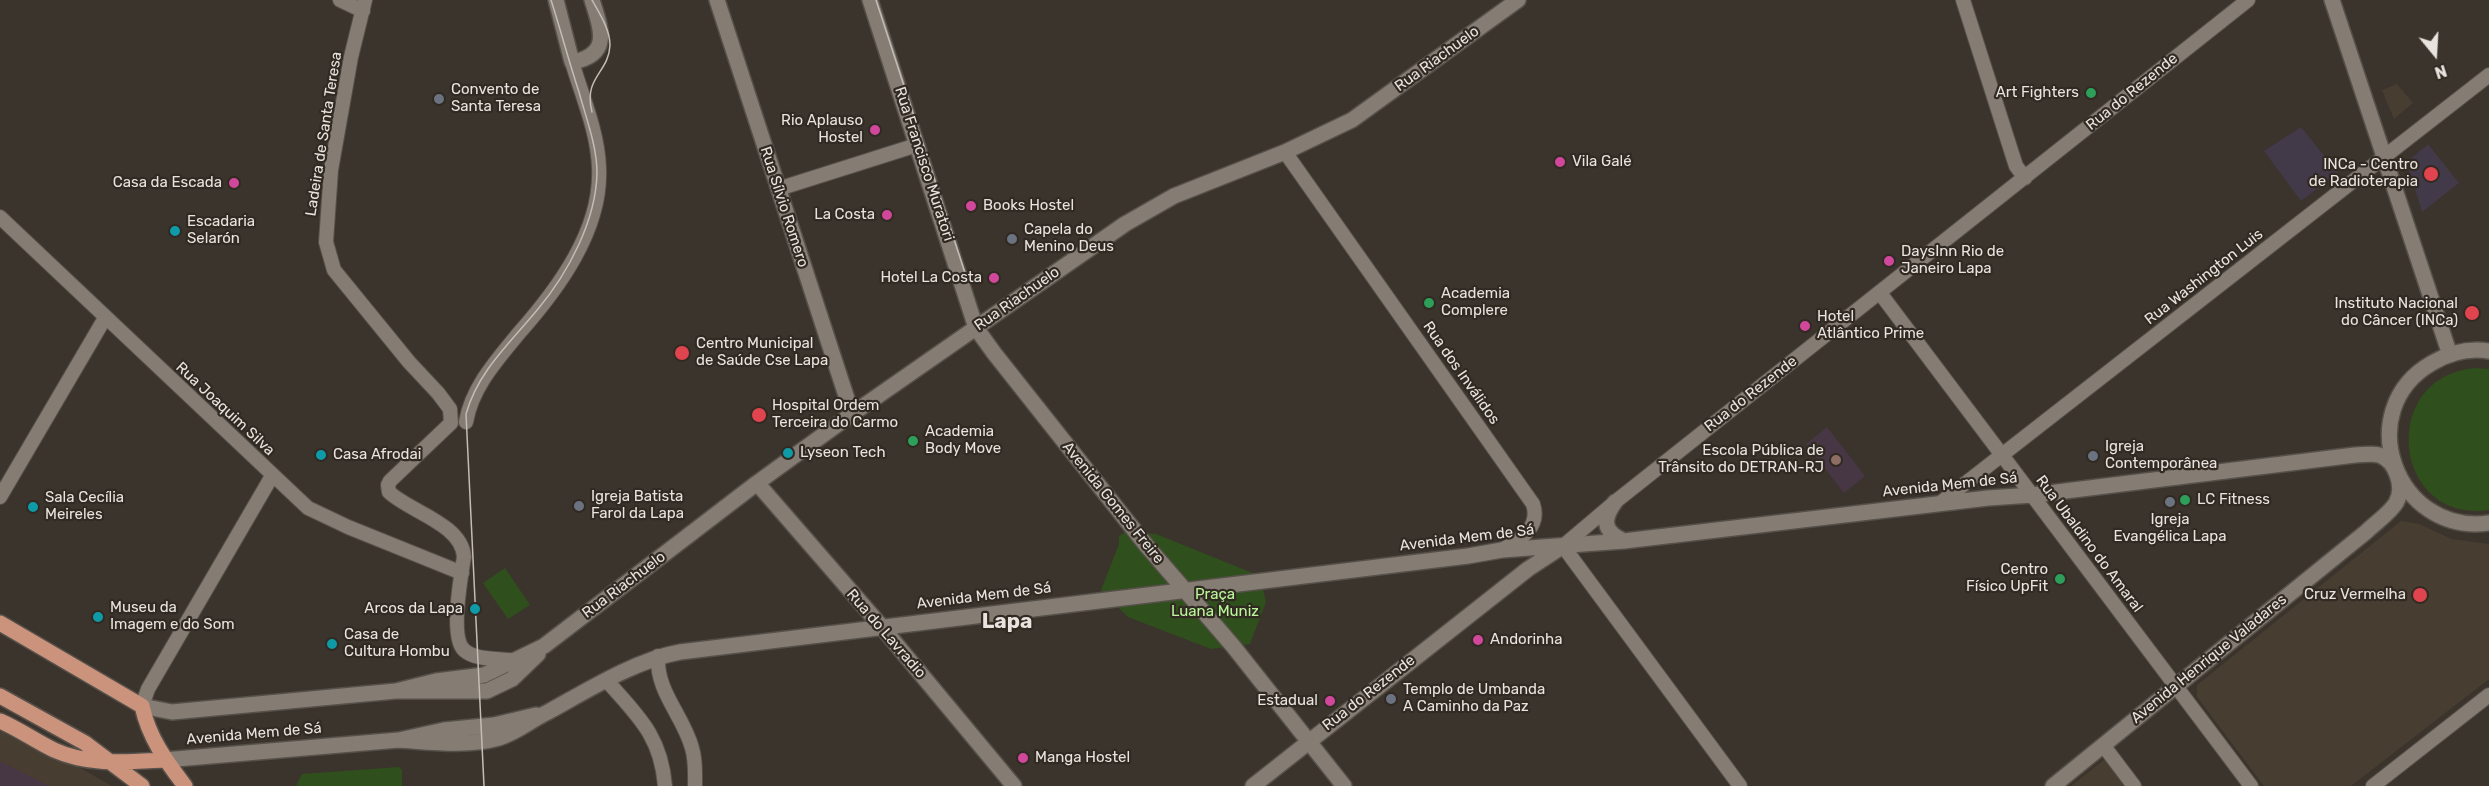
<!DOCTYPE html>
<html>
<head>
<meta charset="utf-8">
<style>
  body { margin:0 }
  #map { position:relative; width:2489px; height:786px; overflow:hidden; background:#3b342c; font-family:Rubik,sans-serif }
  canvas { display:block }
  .north { position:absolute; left:2405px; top:24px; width:60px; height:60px; -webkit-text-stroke:4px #312a22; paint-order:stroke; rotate:162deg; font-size:16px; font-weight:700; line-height:24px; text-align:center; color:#e8e3de }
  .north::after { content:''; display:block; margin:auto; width:21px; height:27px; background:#e8e3de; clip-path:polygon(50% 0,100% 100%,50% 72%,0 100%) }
</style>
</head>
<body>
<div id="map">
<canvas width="2489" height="786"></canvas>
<div class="north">N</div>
</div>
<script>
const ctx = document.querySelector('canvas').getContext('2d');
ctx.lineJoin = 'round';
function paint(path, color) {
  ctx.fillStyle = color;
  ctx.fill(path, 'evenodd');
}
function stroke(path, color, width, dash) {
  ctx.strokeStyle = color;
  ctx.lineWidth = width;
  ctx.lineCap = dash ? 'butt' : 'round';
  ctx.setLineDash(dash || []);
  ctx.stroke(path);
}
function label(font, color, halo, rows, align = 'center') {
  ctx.font = font + ' Rubik,sans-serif';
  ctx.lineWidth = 4.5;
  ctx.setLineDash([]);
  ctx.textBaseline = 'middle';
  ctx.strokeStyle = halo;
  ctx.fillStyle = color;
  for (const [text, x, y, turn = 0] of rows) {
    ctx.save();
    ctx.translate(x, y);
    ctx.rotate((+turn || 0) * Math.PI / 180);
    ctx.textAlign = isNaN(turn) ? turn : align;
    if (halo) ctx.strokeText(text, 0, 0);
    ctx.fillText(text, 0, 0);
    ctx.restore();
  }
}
const built = new Path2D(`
  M2397 84 2413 103 2394 119 2382 90Z
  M2401 521 2419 524 2452 539 2489 544V679L2351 786H2264L2197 697V685Z
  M0 725 38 744 112 786H0Z
  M2105 759 2127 786H2071Z`);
const education = new Path2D(`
  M1827 427 1865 476 1844 493 1806 444Z
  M0 761 49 786H0Z`);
const medical = new Path2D(`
  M2301 127 2338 173 2301 201 2264 151Z
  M2428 144 2459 183 2422 212 2407 162Z`);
const green = new Path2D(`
  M2474 368 2489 369V510C2393 524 2377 378 2474 368Z
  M1125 532 1156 534 1260 576 1266 602 1250 644 1211 649 1128 617 1101 590 1119 544V536Z
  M505 568 530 605 508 619 483 583Z
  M399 767 402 770V786H296L302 774Z`);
const street = new Path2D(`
  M340 0 363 11
  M365 0 351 57 331 170 326 242 334 270 409 362 438 393 450 409 451 423 390 481 388 485 389 492C410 512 462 524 464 557 461 575 450 637 464 650 476 661 500 658 515 661
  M1963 0 2016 166 2025 178
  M1285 152 1533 504C1541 528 1519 540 1502 550
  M778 189 917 145
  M0 217 308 508 348 527 462 573
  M1880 293 2251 786
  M466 422C472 387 497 360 519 333 558 289 602 230 599 168 598 132 582 96 572 62
  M0 497 105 318
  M1939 504 2489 75
  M658 656C656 692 683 715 692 748 696 761 695 773 695 786
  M607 681C638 716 661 736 665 786
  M142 706 148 689 272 476
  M2103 745 2134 786
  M1740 786 1563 546 1615 502 2248 0
  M2373 786 2489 695`);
const secondary = new Path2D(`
  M556 0 572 62C612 55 601 29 592 0
  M717 0 852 414
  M870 0 976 328 994 353 1146 545 1233 646 1344 786
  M2332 0 2450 355
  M2489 351C2469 348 2449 353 2432 363 2350 410 2396 536 2489 523
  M757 483 881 626 1014 786
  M1615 502C1603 519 1602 531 1624 541
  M396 691 436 681 484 675 544 646 757 483 852 414 1125 224 1174 196 1285 152 1352 120 1518 0
  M142 706 172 712 396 691H487L512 679 538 654
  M399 740C431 742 467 747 499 738 518 732 531 720 548 712 588 690 636 660 680 652L1468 556 1502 550 1624 541 1988 498 2033 495 2355 455C2363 455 2372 453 2379 455 2396 461 2405 487 2396 503 2389 514 2375 523 2366 532L2053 786
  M164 760 399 740 444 730 494 725 536 715
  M1253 786 1528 569 1560 548`);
const primary = new Path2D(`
  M0 623 142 706C149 738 166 761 185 786
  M0 696 85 743 142 786
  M0 721C19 729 35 741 54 750 89 766 127 762 164 760`);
const tram = new Path2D(`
  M876 0 966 276
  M592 112C583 77 609 73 610 45 610 29 599 13 592 0
  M484 786 466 414C478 371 510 343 538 309 568 273 596 221 597 173 597 146 586 118 579 92 569 62 561 31 551 0`);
const markers = [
  [2091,93,6,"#2e9e5b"],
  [439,99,6,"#6b7280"],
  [875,130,6,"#d1479c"],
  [1560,162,6,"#d1479c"],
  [2431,174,8,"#e0444e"],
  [234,183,6,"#d1479c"],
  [971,206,6,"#d1479c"],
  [887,215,6,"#d1479c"],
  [175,231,6,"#0f9aa8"],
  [1012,239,6,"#6b7280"],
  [1889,261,6,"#d1479c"],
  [994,278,6,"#d1479c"],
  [1429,303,6,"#2e9e5b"],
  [2472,313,8,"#e0444e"],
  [1805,326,6,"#d1479c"],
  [682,353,8,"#e0444e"],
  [759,415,8,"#e0444e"],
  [913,441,6,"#2e9e5b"],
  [788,453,6,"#0f9aa8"],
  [321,455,6,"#0f9aa8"],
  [2093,456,6,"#6b7280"],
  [1836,460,6,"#8d6e63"],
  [2185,500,6,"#2e9e5b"],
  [2170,502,6,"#6b7280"],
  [579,506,6,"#6b7280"],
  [33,507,6,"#0f9aa8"],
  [2060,579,6,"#2e9e5b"],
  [2420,595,8,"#e0444e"],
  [475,609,6,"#0f9aa8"],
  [98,617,6,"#0f9aa8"],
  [1478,640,6,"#d1479c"],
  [332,644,6,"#0f9aa8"],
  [1391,699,6,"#6b7280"],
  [1330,701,6,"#d1479c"],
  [1023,758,6,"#d1479c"]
];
const streetNames = [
  ["Rua Riachuelo",1437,59,-36],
  ["Rua do Rezende",2132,92,-39],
  ["Ladeira de Santa Teresa",324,134,-81],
  ["Rua Francisco Muratori",924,164,72],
  ["Rua Sílvio Romero",784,207,72],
  ["Rua Washington Luis",2204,277,-38],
  ["Rua Riachuelo",1017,299,-35],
  ["Rua dos Inválidos",1461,373,55],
  ["Rua do Rezende",1751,394,-38],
  ["Rua Joaquim Silva",225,409,43],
  ["Avenida Mem de Sá",1950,485,-6],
  ["Avenida Gomes Freire",1113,503,51],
  ["Avenida Mem de Sá",1467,538,-7],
  ["Rua Ubaldino do Amaral",2089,544,53],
  ["Rua Riachuelo",624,585,-37],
  ["Avenida Mem de Sá",984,596,-7],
  ["Rua do Lavradio",886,634,49],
  ["Avenida Henrique Valadares",2209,659,-39],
  ["Rua do Rezende",1369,693,-38],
  ["Avenida Mem de Sá",254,734,-5]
];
const poiNames = [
  ["Convento de",451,90],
  ["Santa Teresa",451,107],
  ["Art Fighters",2079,93,"right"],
  ["Rio Aplauso",863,121,"right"],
  ["Hostel",863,138,"right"],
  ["Vila Galé",1572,162],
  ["INCa - Centro",2418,165,"right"],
  ["de Radioterapia",2418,182,"right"],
  ["Casa da Escada",222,183,"right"],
  ["Books Hostel",983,206],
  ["La Costa",875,215,"right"],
  ["Escadaria",187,222],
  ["Selarón",187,239],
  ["Capela do",1024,230],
  ["Menino Deus",1024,247],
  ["DaysInn Rio de",1901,252],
  ["Janeiro Lapa",1901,269],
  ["Hotel La Costa",982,278,"right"],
  ["Academia",1441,294],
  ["Complere",1441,311],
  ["Instituto Nacional",2458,304,"right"],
  ["do Câncer (INCa)",2458,321,"right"],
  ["Hotel",1817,317],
  ["Atlântico Prime",1817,334],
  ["Centro Municipal",696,344],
  ["de Saúde Cse Lapa",696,361],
  ["Hospital Ordem",772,406],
  ["Terceira do Carmo",772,423],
  ["Academia",925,432],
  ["Body Move",925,449],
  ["Igreja",2105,447],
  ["Contemporânea",2105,464],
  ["Escola Pública de",1824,451,"right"],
  ["Trânsito do DETRAN-RJ",1824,468,"right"],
  ["Lyseon Tech",800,453],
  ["Casa Afrodai",333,455],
  ["Igreja Batista",591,497],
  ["Farol da Lapa",591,514],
  ["Sala Cecília",45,498],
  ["Meireles",45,515],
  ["LC Fitness",2197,500],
  ["Igreja",2170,520,"center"],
  ["Evangélica Lapa",2170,537,"center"],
  ["Centro",2048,570,"right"],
  ["Físico UpFit",2048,587,"right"],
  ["Cruz Vermelha",2406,595,"right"],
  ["Museu da",110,608],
  ["Imagem e do Som",110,625],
  ["Arcos da Lapa",463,609,"right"],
  ["Casa de",344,635],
  ["Cultura Hombu",344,652],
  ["Andorinha",1490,640],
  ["Templo de Umbanda",1403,690],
  ["A Caminho da Paz",1403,707],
  ["Estadual",1318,701,"right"],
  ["Manga Hostel",1035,758]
];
const parkNames = [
  ["Praça",1215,595],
  ["Luana Muniz",1215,612]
];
const districtNames = [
  ["Lapa",1007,622]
];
paint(built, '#483d31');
paint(education, '#473744');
paint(medical, '#423949');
paint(green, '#2f4f1c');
stroke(street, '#555049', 16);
stroke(secondary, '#555049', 18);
stroke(primary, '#555049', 18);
stroke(street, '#857d74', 14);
stroke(secondary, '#857d74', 15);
stroke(primary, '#cb937c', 15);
stroke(tram, '#c2bdb7', 1.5);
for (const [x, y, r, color] of markers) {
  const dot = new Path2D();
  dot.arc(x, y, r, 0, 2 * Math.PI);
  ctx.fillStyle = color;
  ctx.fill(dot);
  stroke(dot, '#312a22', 2);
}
label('15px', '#e8e3de', '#312a22', streetNames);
label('15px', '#e8e3de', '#312a22', poiNames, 'left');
label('15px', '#b9f799', '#312a22', parkNames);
label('bold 21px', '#e8e3de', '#312a22', districtNames);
</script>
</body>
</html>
